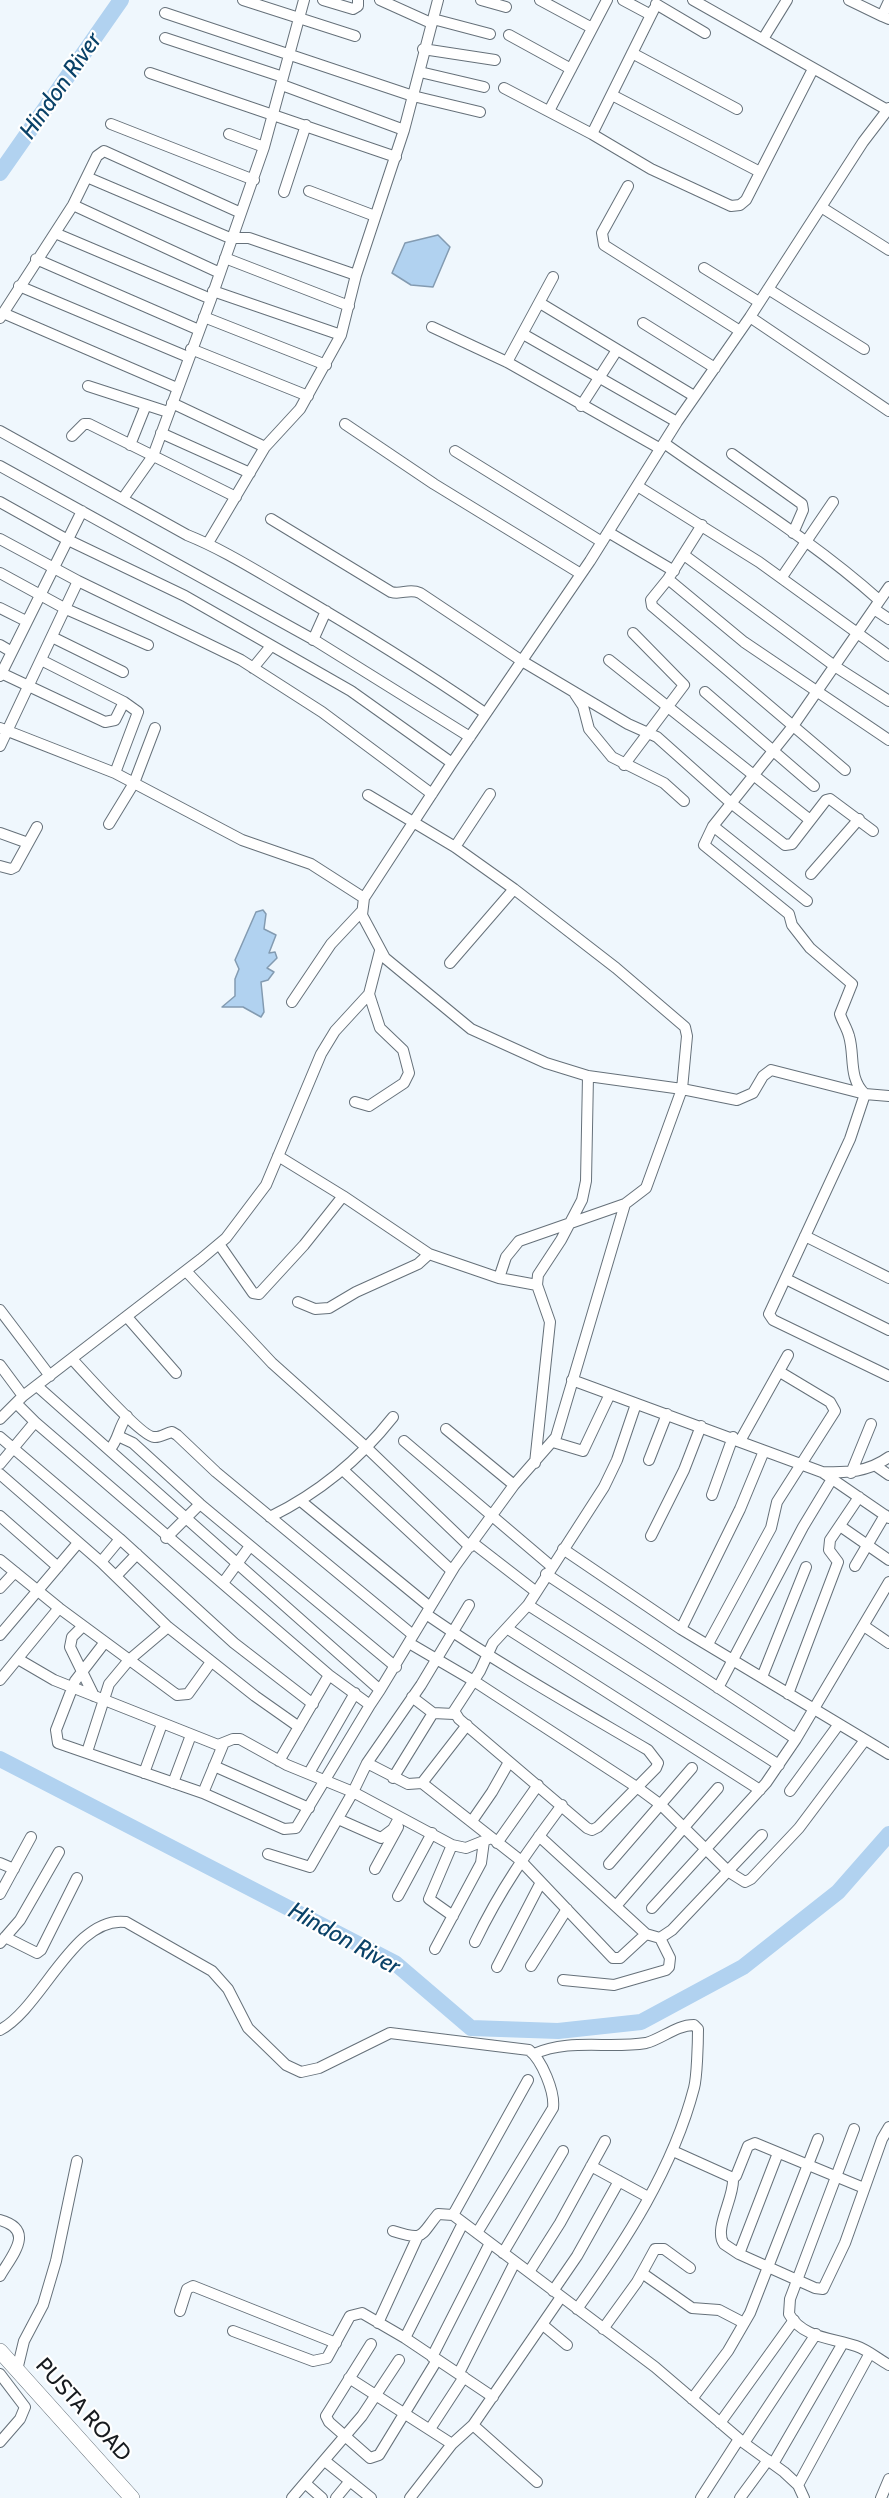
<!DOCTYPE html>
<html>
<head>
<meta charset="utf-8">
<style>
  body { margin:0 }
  canvas { display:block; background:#eff7fd }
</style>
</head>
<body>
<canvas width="889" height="2498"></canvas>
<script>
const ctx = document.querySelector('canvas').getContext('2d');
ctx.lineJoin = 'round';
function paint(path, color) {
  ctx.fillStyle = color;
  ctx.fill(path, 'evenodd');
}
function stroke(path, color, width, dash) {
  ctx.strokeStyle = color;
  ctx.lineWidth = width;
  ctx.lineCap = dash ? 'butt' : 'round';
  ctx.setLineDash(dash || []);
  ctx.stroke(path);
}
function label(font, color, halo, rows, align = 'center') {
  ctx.font = font + ' Cabin,sans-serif';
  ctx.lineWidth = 4.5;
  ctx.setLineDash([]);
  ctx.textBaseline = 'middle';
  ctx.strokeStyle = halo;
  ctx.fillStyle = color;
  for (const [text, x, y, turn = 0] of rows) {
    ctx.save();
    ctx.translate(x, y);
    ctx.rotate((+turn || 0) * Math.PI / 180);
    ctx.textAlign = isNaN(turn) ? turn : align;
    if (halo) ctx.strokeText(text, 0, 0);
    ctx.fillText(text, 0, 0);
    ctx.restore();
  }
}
const water = new Path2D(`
  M438 235 450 247 433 287 411 285 392 273 405 243Z
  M263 910 266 914 264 929 276 935 269 953 275 952 277 958 267 968 274 972 268 980 261 982 264 1012 261 1017 243 1007H222L235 996V979L239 969 235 960 256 912Z`);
const river = new Path2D(`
  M0 173 121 0
  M0 1759 395 1963 471 2028 558 2031 641 2022 743 1967 838 1892 889 1834`);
const street = new Path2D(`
  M243 0 355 36
  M323 0 353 9 358 6V0
  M380 0 431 23
  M481 0 506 7
  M540 0 592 28
  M623 0 651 15 654 9
  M693 0 889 111
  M849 0 882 16
  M889 1 882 16 889 19
  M656 4 705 33
  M165 13 413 96 480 112
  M433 19 490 34
  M509 35 571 69
  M165 38 283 77
  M763 39 787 0
  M423 49 495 60
  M632 53 737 109
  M420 72 484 87
  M150 73 396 157
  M282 85 404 130 438 0
  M504 88 592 134 651 169 731 206 740 205 746 200 813 69
  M612 95 760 172
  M889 108 863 142 750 317 677 422 590 561 452 763 364 898 362 915 385 958 471 1029 546 1063 588 1076 682 1089 737 1100 753 1093 763 1076 771 1070 865 1094 889 1096
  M549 111 607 0
  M111 124 254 180
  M229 134 264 147
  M592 134 651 15
  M89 178 230 238H249L356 275
  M628 186 602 233 604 245 740 331
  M309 191 375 216
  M284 192 306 125
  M73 205 220 273
  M821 207 889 250
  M55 233 211 299
  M225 258 349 306
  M36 259 199 330
  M704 268 759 302
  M19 286 188 357
  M768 289 864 349
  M213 291 341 335
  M540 303 694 396
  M3 313 177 388
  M204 317 326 365
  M750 317 889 411
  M0 318 73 205 97 156 104 151 241 213
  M643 323 715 368
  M432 327 507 362 659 448
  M523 334 677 422
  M191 349 308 396
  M507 362 553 277
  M88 386 168 412
  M172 403 265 447
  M581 406 617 350
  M345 424 434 484 581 574
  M0 431 187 535C222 549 255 570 288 589 355 628 421 669 485 713
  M161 433 250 473
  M72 436 84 424H89L236 497
  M664 443C736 494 813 541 879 600
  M130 445 146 405
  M455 451 602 542
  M732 454 802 504 803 510 793 533
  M0 466 316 641 470 737
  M639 487 759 562 889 656
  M124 497 153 456 211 299 264 147 304 0
  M0 502 66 539 185 596 351 691 452 763
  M271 519 391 592C402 595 409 588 420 593L522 661 628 724 657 737 731 803 785 845 792 844 826 800 830 799 873 831
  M702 525 668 579 651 600 652 606 845 770
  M608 532 674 571
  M0 539 78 581 241 660 322 712 432 794
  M208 543 265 447 300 409 341 335 356 275 404 130
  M684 555 836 667 889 701
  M0 573 66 609 148 645
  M782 577 833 502
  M668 579 744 642 889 740
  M889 587 793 726 713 826 704 845 789 914 792 925 810 948 852 984 840 1014C842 1021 847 1028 849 1036 855 1056 848 1078 865 1094L850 1139 769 1314 773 1320 889 1376
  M0 608 26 621
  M874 609 889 619
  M52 637 123 672
  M313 640 326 611
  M0 645 12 652
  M609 660 810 820
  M253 668 271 646
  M1 673 105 722 115 720 124 702 41 660
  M0 676 82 511
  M705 692 814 786
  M575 694 583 706 589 729 612 757 664 783 684 801
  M0 728 115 773 242 840 311 864 364 898
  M0 746 78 581
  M624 765 684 685 633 633
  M115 773 138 712 124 702
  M368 795 455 847 514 889 616 968 685 1027 687 1036 682 1089 646 1188 625 1204 519 1241 506 1257 499 1278
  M109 824 134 783 155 728
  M713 826 807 901
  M0 833 28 843
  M455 847 490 794
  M0 866 11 869 15 867 37 827
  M811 874 859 819
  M450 963 514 889
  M292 1002 331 944 361 912
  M355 1102 369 1106 404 1083 409 1073 403 1050 380 1028 369 994
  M278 1156 343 1196 429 1254 499 1278 537 1285
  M805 1236 889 1278
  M219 1244 253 1293 259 1294 304 1245 343 1196
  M186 1271 272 1363 368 1449 470 1547
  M786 1279 889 1330
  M298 1302 315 1309 329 1308 356 1292 418 1264 429 1254
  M0 1310 50 1376
  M127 1317 176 1373
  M72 1359C84 1372 142 1437 154 1437 160 1438 166 1433 172 1432L177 1435 216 1472 413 1635
  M0 1365 23 1396
  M572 1380 822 1472 889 1518
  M37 1386 380 1690 370 1705
  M16 1403 35 1422
  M0 1419 23 1396 201 1259 226 1238 266 1185 321 1054 335 1031 369 994 380 951
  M446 1429 514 1485
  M118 1436 133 1443 200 1504 396 1667
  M0 1437 120 1539 234 1643 313 1704
  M404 1441 551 1566
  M740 1441 788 1355
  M553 1442 583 1451 610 1394
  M110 1449C119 1439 118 1428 127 1416
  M649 1460 667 1414
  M535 1463 550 1322 537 1285 538 1275 561 1240 582 1200 586 1181 588 1076
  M0 1464 35 1422 329 1675 370 1705 296 1828 284 1829 203 1793 58 1743 56 1730 75 1681 105 1642
  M876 1466 889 1475
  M343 1470 452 1571
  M822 1472C847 1473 868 1472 889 1457
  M851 1473 871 1424
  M0 1474 101 1562 168 1627 255 1696 299 1727
  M712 1495 733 1437
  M302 1502 430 1607
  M0 1516 58 1567
  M270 1517C319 1493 359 1460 393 1417
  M840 1526 889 1560
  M651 1536 684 1470 701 1426
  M166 1538 200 1504
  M473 1543 535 1591
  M563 1549 681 1629 889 1754
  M0 1560 59 1608 177 1695 188 1694 211 1662
  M101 1562 120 1539
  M855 1566 885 1515
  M546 1574 796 1739
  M116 1576 137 1554
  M223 1583 250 1546
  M0 1588 15 1572
  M528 1605 779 1765
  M426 1614C497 1663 573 1706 648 1750L658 1763 656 1768 598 1827 592 1830 587 1828 459 1719 454 1711 480 1671 493 1643 528 1605 604 1487 617 1460 636 1404
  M83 1626 72 1637 70 1647 94 1696
  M864 1626 889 1643
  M508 1629 760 1790
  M681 1629 740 1509 764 1451
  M0 1635 78 1543
  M409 1643 474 1681 638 1788 661 1805 729 1872 745 1882 751 1879 799 1828 865 1740
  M708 1644 771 1528 777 1502 835 1411 830 1402 780 1372
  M18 1659 54 1680 218 1745 233 1739H240L287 1765 353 1792 310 1867 268 1854
  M762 1677 806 1567
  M0 1680 59 1608
  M718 1688 803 1527 832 1479
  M380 1690 455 1566 514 1485 556 1437 625 1204
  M788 1694 838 1562 829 1550 830 1540 859 1497
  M412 1697 433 1713 454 1714
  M467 1725 422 1783 408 1784 367 1763 353 1792 452 1845 466 1848 491 1838
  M87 1752 109 1684 129 1660 168 1627
  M279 1761 329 1675
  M367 1763 421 1685 469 1605
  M214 1766 309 1808
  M144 1773 162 1724
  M309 1773 355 1693
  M393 1778 433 1713
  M173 1783 191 1735
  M422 1783 520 1860 613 1958H620L646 1934 539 1836
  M790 1791 839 1724
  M203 1793 223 1745
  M338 1819 381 1838 393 1829 399 1818
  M472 1821 492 1792 509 1762
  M497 1843 538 1785
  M452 1845 429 1899 453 1916
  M0 1863 14 1869
  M609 1864 692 1768
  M375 1869 398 1827
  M0 1894 31 1837
  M398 1896 432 1833
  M616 1906 718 1788
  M652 1908 766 1783 796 1739 889 1582
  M646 1934 660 1938 672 1930 762 1835
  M5 1937 37 1953 41 1950 77 1878
  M475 1942C501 1888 527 1852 562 1805
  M0 1943 20 1920 59 1852
  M435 1949 481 1863 484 1841
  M531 1966 567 1909
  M497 1967 541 1882
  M563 1980 614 1985 666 1970 669 1967 670 1958 660 1938
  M0 2030C42 2008 74 1915 126 1922L212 1971 228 1989 248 2028 286 2065 301 2072 319 2068 390 2033 529 2050C542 2060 555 2092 553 2108L477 2233
  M534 2054C569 2038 608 2049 646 2043 662 2039 676 2025 694 2025L698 2029C698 2042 697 2077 694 2088 673 2169 625 2242 577 2309
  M854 2129 790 2299 789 2314C802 2338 833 2338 856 2346 868 2350 878 2359 889 2365
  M673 2151 733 2178 736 2176 748 2146 755 2143 864 2188
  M591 2166 648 2197
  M733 2178C735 2197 713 2229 724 2244L739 2254 815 2288 823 2289 845 2243 882 2139 889 2127
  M453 2215 528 2080
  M0 2220C36 2230 12 2255 0 2276
  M393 2231C425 2241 419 2237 438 2214L453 2215 655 2367 744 2443 784 2472 798 2485 804 2498
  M503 2253 563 2151
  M739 2254 778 2153
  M529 2272 560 2223 605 2141
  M642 2273 692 2308 719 2310 744 2323
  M553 2291 577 2256 619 2181
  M180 2311 187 2289 193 2286 336 2343
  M378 2323 417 2238
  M543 2325 567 2345
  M603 2329 637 2282 655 2249H664L690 2268
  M233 2331 313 2361 327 2358 350 2316 362 2313 405 2338 493 2397
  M405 2338 463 2223
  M371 2344 326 2416 329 2422 370 2458 379 2455 437 2360
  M432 2357 490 2243
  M17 2370 24 2341 43 2305 56 2261 77 2161
  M459 2373 515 2262
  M0 2374 25 2407 20 2419 0 2442
  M349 2378 452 2444
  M692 2399 728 2351 750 2313 818 2139
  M720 2423 794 2320
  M473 2425 537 2482
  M430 2429 464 2377
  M744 2443 816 2334
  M325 2461 371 2498
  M773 2464 843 2343
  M305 2483 322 2498
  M798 2485 870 2353
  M292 2498 362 2416 399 2360
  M336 2498 350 2481
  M410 2498 452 2444 473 2425 561 2297
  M701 2498 739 2439
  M740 2498 768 2460
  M881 2498 889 2479`);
const secondary = new Path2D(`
  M0 2351 132 2498`);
const streetNames = [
  ["PUSTA ROAD",83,2410,48]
];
const waterNames = [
  ["Hindon River",61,86,-55],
  ["Hindon River",344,1939,29]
];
paint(water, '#b1d2f0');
stroke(water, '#839bb1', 1.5);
stroke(river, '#b1d2f0', 16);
stroke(street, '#66717a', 12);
stroke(secondary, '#66717a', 16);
stroke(street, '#fff', 10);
stroke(secondary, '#fff', 15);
label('22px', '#171b1f', '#fff', streetNames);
label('italic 24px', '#0a4268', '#fff', waterNames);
</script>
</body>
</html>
